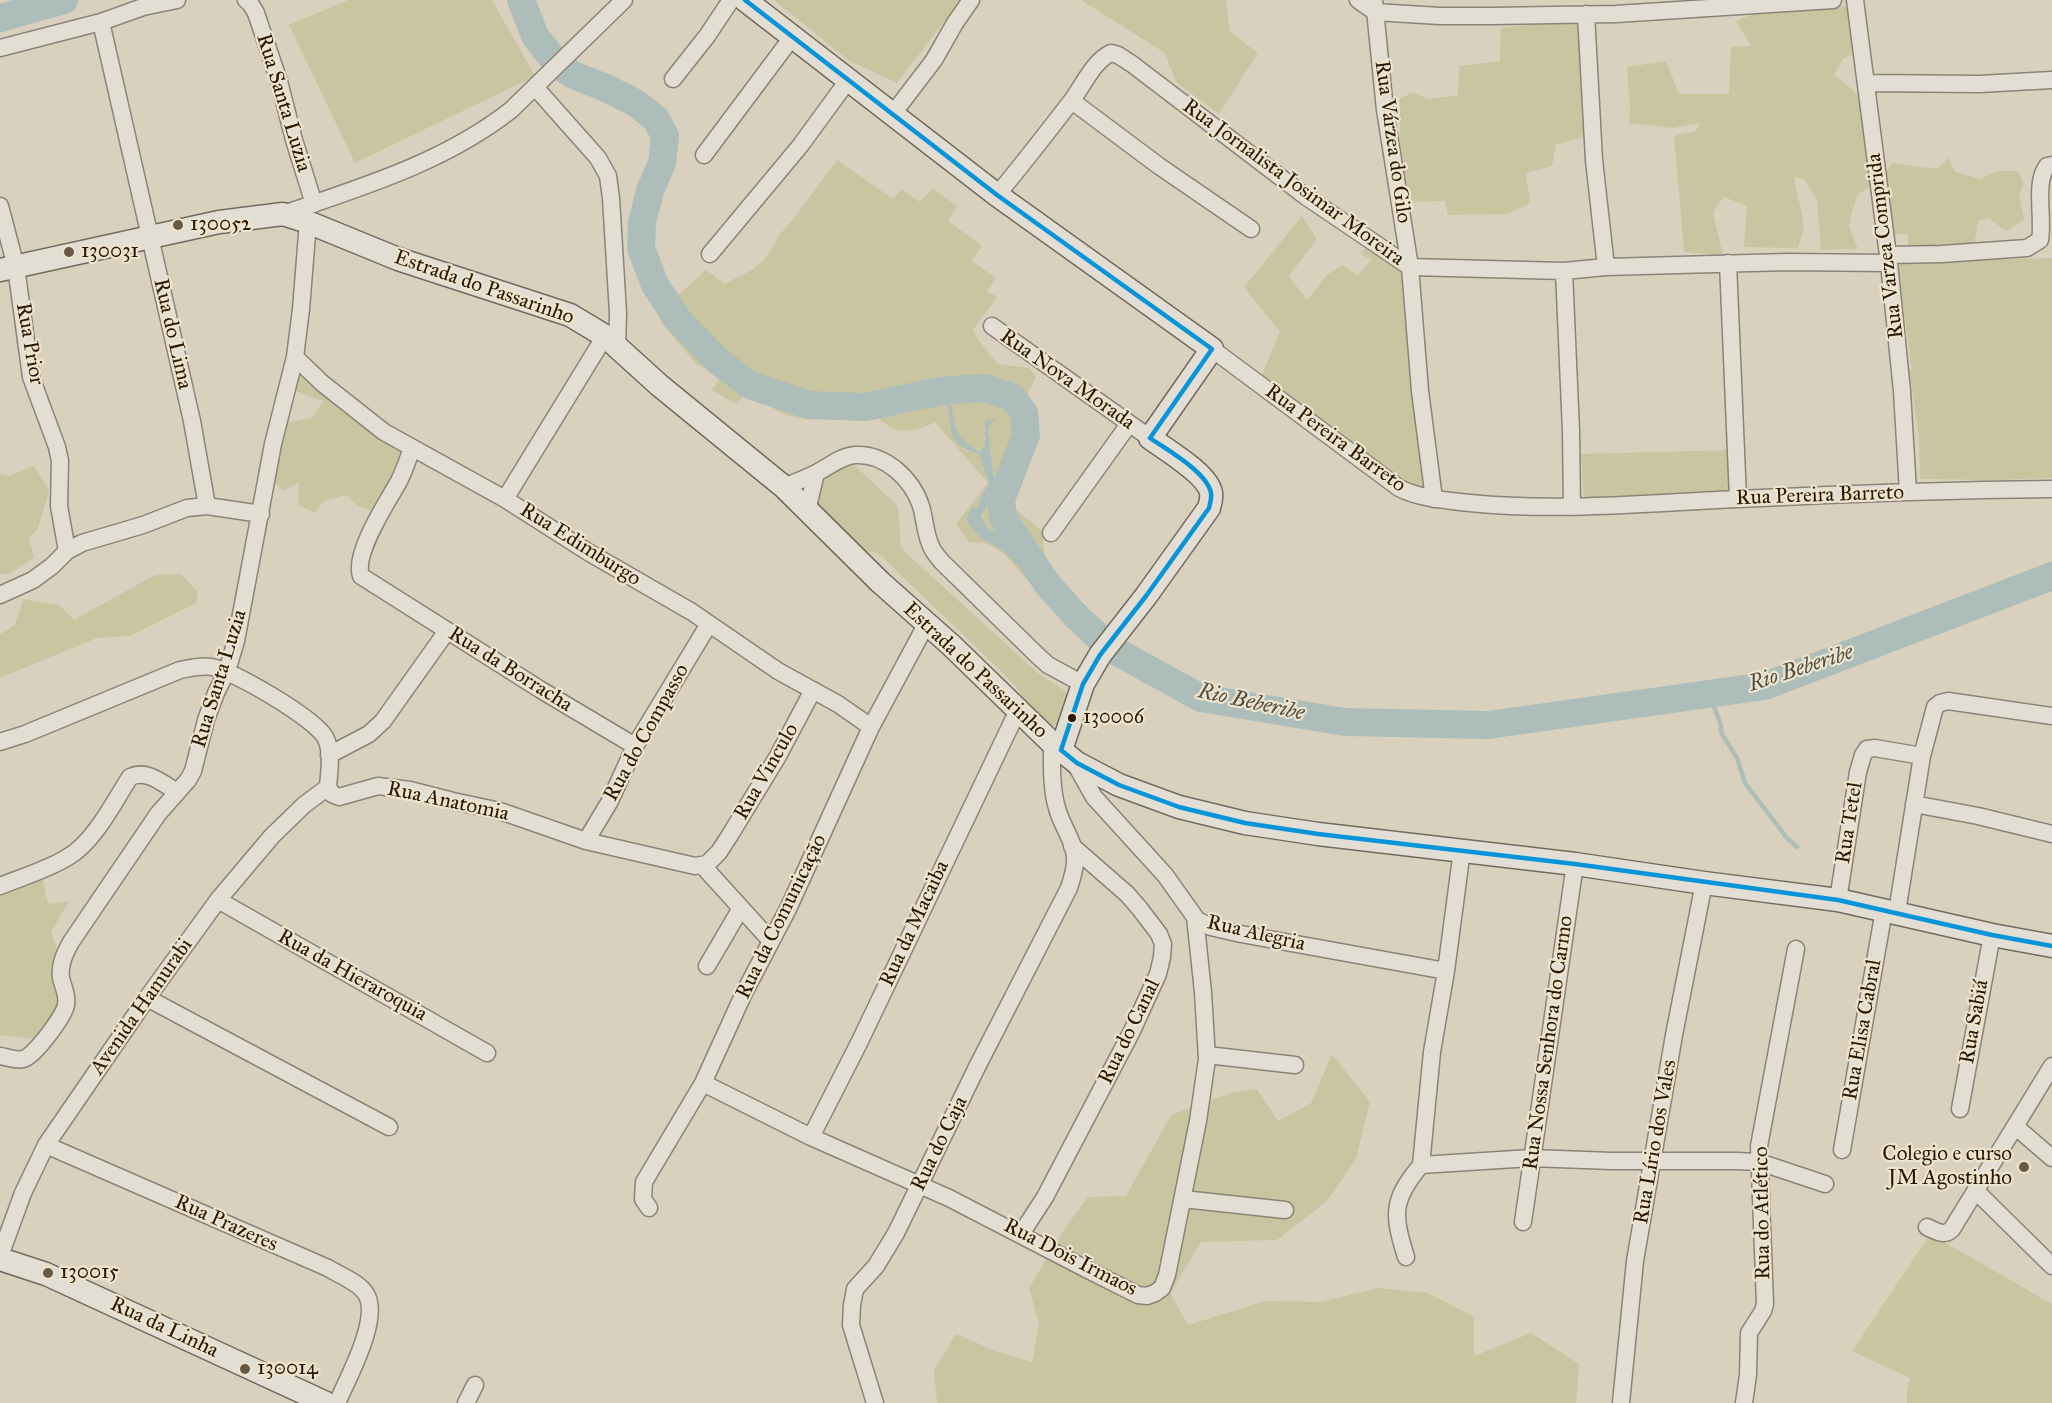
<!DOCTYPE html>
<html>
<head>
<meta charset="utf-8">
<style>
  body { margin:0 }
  canvas { display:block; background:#d9d1be }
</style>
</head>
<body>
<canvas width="2052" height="1403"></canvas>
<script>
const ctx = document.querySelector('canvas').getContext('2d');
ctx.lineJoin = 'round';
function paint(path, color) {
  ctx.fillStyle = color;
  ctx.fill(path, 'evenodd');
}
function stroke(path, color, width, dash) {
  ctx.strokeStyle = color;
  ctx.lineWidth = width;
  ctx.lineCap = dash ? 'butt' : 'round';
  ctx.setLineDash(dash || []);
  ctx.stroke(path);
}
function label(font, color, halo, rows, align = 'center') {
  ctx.font = font + ' "IM FELL Great Primer",serif';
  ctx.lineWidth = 4.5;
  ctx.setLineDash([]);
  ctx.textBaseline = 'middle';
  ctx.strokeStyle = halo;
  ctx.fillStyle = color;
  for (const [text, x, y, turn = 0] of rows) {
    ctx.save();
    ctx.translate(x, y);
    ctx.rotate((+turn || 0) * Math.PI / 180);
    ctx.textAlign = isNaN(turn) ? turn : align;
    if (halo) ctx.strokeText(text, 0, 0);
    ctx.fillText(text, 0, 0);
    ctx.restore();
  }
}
const green = new Path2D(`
  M348 0H492L535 76 355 163 289 25Z
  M774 0H961L897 83 848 60Z
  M1081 0H1226L1230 32 1258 53 1219 114 1176 82 1165 53Z
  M1856 5 1852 54 1843 59 1834 75 1853 90 1861 100 1873 185 1858 194 1851 216 1849 227 1858 249 1821 250 1817 201 1805 180 1794 177 1804 226 1798 248 1744 247 1747 206 1724 197 1713 212 1723 255 1684 252 1674 136 1696 131 1700 123 1673 128 1629 123 1630 107 1627 67 1666 61 1679 94H1729L1731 47 1751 46 1736 21 1753 14Z
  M1544 23 1581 24 1585 137 1556 144 1552 166 1526 173 1530 203 1508 214 1448 215 1445 201 1399 202 1400 98 1413 93 1429 99 1458 95 1459 66 1500 61 1501 28Z
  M1949 158 1954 171 1980 179 1997 171H2018L2024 184 2019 195 2024 220 2006 231 1989 218 1978 221 1974 246 1908 250V234H1894L1883 213 1879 183 1892 163 1937 169Z
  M837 160 893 199 902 189 920 202 933 188 957 206 948 221 982 246 972 261 996 278 987 291 997 297 973 330 979 341 998 364 1029 368 1036 376C1033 387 1026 395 1022 405L1032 415 1023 430 1027 440 1033 448 1018 473 1008 503 1042 531 1045 558 1058 582 1062 594 1049 584 1034 577 1033 570 1038 566 1012 546H1007L1003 536C968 521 988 518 987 494L993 490 996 479 993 473 988 430 990 425 995 421 991 419 984 438 986 446 980 452C957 438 955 433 952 406L944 402 928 404 934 408 946 404 949 408 950 425 965 450 979 454C984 464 986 473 989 484L981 496 978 507 975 508 969 525 975 529 982 539 1002 550 1016 562 1030 579 1039 586 1046 596 1069 612 1072 622 1084 630V638L1070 628 1068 622 1062 614 1040 594 1003 553 986 543 969 542 956 524 988 483 935 422C912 435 891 435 874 412L849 413 808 420 785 415 761 401 743 397 736 404 712 390 721 376 696 364 663 325 656 311 661 303 676 297 706 270 725 284 753 269 765 259 781 233 795 217Z
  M1302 216 1317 239 1289 276 1307 300 1328 274 1343 265 1358 276 1371 260 1360 253 1373 242 1403 270 1423 487 1405 484 1261 377 1280 332 1244 287Z
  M2052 258V478L1994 480 1920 479 1919 438 1909 368 1912 371 1897 262Z
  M297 366 352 413 405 454 371 510 359 507 347 495 324 501 315 513 298 505 299 482 283 491 274 482 286 423 312 418 323 401 293 390Z
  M1729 450 1730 491 1584 501 1581 454Z
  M849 464 855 466 896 504 898 508 901 546 904 551 1038 673 1064 690 1069 696 1061 724 1050 727 1033 713 1016 687 1001 671 881 556 874 552 861 551 813 505 818 477Z
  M34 466 49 491 38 528 29 539 34 557 10 574H0V474L9 476Z
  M181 574 198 592 196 603 130 636 97 638 0 678V634L15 625 23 599 59 605 74 620 155 575Z
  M42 877 48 904 69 901 51 932 58 952 59 1011 32 1039 0 1035V890Z
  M1332 1054 1370 1102 1356 1159 1327 1201 1277 1240 1201 1242 1170 1293 1188 1325 1265 1301 1320 1302 1379 1288 1428 1293 1474 1317V1356L1531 1333 1579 1364 1576 1403H937L934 1370 956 1334 1001 1353 1032 1362 1039 1324 1029 1288 1065 1228 1088 1197 1126 1196 1171 1115 1231 1093 1257 1089 1278 1121 1311 1103Z
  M1930 1234 2052 1304V1403H1907V1389L1910 1378 1852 1351Z`);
const water = new Path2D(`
  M944 402 952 406C955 432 957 438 980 452L985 446V421L991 419 996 420 990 425 988 430 993 473 997 484 996 488 987 494V506L981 516C984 528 991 531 1003 536L1007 546C1019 546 1034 552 1040 563L1033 570 1034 577 1049 584 1070 604 1103 630 1097 640 1090 634H1085C1082 626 1076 627 1072 622 1070 619 1071 616 1069 613 1063 606 1053 603 1046 596 1032 581 1019 566 1004 552 998 547 991 544 984 540 980 538 968 524 966 519L973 506 975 508 978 507 981 496 989 484C986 473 983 464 979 454 962 449 952 444 950 424 949 416 950 410 946 404L934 408H924L928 404Z`);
const stream = new Path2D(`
  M1709 694 1720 722 1722 734 1737 758 1745 783 1787 838 1797 847`);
const river = new Path2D(`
  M521 0 535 36 557 64 573 75 606 88 636 103 656 119 665 136 662 163 650 191 642 222 641 248 655 285 679 321 719 362 750 385 809 405 866 407 939 391 984 388 1012 397 1024 413 1026 435 1001 500 1003 518 1048 585 1075 615 1110 648 1201 698 1345 722 1488 725 1765 686 2052 576
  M0 18 64 0`);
const street = new Path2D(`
  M246 0 250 3 256 13 279 81 294 140 314 204
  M1358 0 1375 12 1440 16H1491L1616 14 1833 0
  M1374 0 1385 110 1410 267 1420 391 1434 499
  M1855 0 1889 263 1902 391 1908 492
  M1586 14 1594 160 1606 267
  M101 22 192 421 207 506
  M0 48 101 22 143 7 177 0
  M673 79 707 36 731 0
  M1866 83 1979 84 2052 80
  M535 87 598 158 608 176 611 198 618 313 617 347
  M1072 101 1159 166 1251 229
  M892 115 934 60 955 23 971 0
  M704 155 793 36
  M997 195C1022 165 1046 134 1070 103 1082 88 1093 61 1111 53L1118 55 1132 64 1305 196 1410 267 1564 271 1606 267 1787 262 1889 263
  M0 206 16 267 31 377 57 447 60 461 59 506 67 551
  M283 214C362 187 445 162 511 110L624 0
  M710 254 800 146 849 79
  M1888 255 1942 254 2027 248 2040 240C2044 219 2034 183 2047 166L2052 165
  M1728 263 1738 499
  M1564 271 1571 431 1572 507
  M992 326 1150 438
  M1212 349 1399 488C1421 499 1445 500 1470 503 1559 512 1649 503 1738 499 1843 494 1947 490 2052 489
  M295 357 322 383 384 432 505 499 588 552 692 612 778 671 838 704 871 727
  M412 448C408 459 404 472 398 483 387 502 353 554 361 576L541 690 635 746
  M784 487C795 482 807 478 818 472 830 466 841 456 855 455 885 453 912 479 921 506 925 519 925 534 931 546 933 552 938 557 942 562L1038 656 1048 665 1083 684
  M505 499 605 336
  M807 511 816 473
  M1051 533 1129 424
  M0 595 33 580 52 566 67 551 82 543 143 525 187 508 207 506 261 514
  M0 742 25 734 180 670C191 668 201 665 212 667 234 671 314 718 325 737 333 751 329 772 328 787L332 794 339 797 378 786 410 790 453 801 500 811 586 841 695 866 707 864 719 852 730 835 778 756 813 690
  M329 755 369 734 383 721 447 631
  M1073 760 1094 797 1165 875 1197 920 1211 927 1241 934 1446 971
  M1914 804 1978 816 2052 834
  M586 841 610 801 635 746 709 624
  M702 865 771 941
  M0 886C22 877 47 870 68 857 94 842 114 802 130 777 147 769 162 783 177 792
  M218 900 487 1053
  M1838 900 1858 772 1863 755 1867 749 1875 748 1922 756
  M1897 912 1922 756 1935 707 1940 703 1948 701 2052 716
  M707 966 741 908
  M147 998 389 1127
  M1207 1055 1295 1065
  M0 1056C7 1057 16 1061 23 1059 34 1057 64 1016 66 1005 68 995 63 987 61 978 59 965 65 953 71 942L158 814 188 780 193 771 206 720 216 693 227 671 236 641 273 444 295 357 301 309 308 222
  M703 1083 811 1137 949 1198 1090 1271 1138 1295 1147 1296 1155 1293 1162 1288 1167 1275 1198 1121 1207 1059 1203 992 1195 917
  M1960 1109 1992 935
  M2016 1127 2052 1158
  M811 1137 859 1043 1018 710
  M46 1145 328 1268C339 1275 359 1282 366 1294 381 1318 348 1378 337 1403
  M1842 1150 1884 910
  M1421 1165 1531 1158 1612 1161H1736L1759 1162 1825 1184
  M1421 1165 1432 1052 1446 971 1462 850
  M1976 1191 2052 1266
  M1183 1199 1285 1210
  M649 1208 643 1199 644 1182 703 1083 744 993 788 909 871 727 927 623
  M1523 1222 1575 864
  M1927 1227C1936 1231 1944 1237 1952 1229L2052 1066
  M1021 1234 1045 1197 1132 1031 1158 974 1162 957 1163 944 1159 934 1140 909 1127 894 1072 846
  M0 1256 23 1193 46 1145 147 998 218 900 272 836 304 805 328 787
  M1406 1257C1393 1215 1391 1201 1421 1165
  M466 1403 475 1385
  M875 1403 851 1325 852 1305 855 1289 876 1266 896 1233 978 1065 1069 888C1072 879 1075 870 1075 861 1076 843 1061 825 1057 808 1051 788 1052 764 1052 743
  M1621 1403 1635 1261 1674 1035 1704 883
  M1744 1403 1748 1375 1749 1333 1763 1311 1765 1304 1759 1146 1796 949`);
const secondary = new Path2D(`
  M745 0 997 195 1212 349 1150 438C1166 450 1208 474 1211 493 1212 498 1210 504 1209 508L1146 596 1100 655 1083 684 1061 750
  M0 270 219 222 283 214 305 221 398 259 570 315 605 336 659 385 784 487 880 582 951 645 1052 743 1077 763 1119 785 1179 807 1245 823 1318 834 1575 864 1704 883 1838 900 1992 935 2052 946
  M0 1259 46 1274 326 1403`);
const bus1 = new Path2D(`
  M745 0 997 195 1212 349 1150 438C1167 450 1207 472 1211 493 1212 498 1210 503 1209 508L1146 596 1100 655 1083 684 1061 750 1077 763 1119 785 1179 807 1245 823 1318 834 1575 864 1838 900 1992 935 2052 946`);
const markers = [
  [178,225,6,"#695842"],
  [69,252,6,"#695842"],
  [1072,718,5,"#2c1700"],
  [2024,1167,6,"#695842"],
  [48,1273,6,"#695842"],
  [245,1369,6,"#695842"]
];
const busNames = [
  ["130006",1083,718]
];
const streetNames = [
  ["Rua Santa Luzia",283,103,73],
  ["Rua Várzea do Gilo",1392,142,82],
  ["Rua Jornalista Josimar Moreira",1293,183,36],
  ["Rua Varzea Comprida",1886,246,-97],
  ["Estrada do Passarinho",484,288,19],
  ["Rua do Lima",172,334,77],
  ["Rua Prior",29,344,80],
  ["Rua Nova Morada",1067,380,35],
  ["Rua Pereira Barreto",1335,439,36],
  ["Rua Pereira Barreto",1820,496,-2],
  ["Rua Edimburgo",580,545,32],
  ["Rua da Borracha",510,670,32],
  ["Estrada do Passarinho",975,671,43],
  ["Rua Santa Luzia",220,679,-73],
  ["Rua do Compasso",647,733,-61],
  ["Rua Vinculo",767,772,-60],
  ["Rua Anatomia",448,802,12],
  ["Rua Tetel",1850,823,-81],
  ["Rua da Comunicação",782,917,-64],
  ["Rua da Macaiba",915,924,-65],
  ["Rua Alegria",1256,934,13],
  ["Rua da Hieraroquia",352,976,29],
  ["Avenida Hamurabi",142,1007,-55],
  ["Rua Sabiá",1975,1022,-80],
  ["Rua Elisa Cabral",1863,1030,-80],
  ["Rua do Canal",1130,1032,-64],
  ["Rua Nossa Senhora do Carmo",1549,1043,-82],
  ["Rua Lírio dos Vales",1656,1142,-80],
  ["Rua do Caja",940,1144,-64],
  ["Rua do Atlético",1763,1213,-91],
  ["Rua Prazeres",226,1224,24],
  ["Rua Dois Irmaos",1070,1258,27],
  ["Rua da Linha",164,1328,25]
];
const poiNames = [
  ["130052",190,225],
  ["130031",81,252],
  ["Colegio e curso",2012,1155,"right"],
  ["JM Agostinho",2012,1179,"right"],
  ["130015",60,1273],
  ["130014",257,1369]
];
const waterNames = [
  ["Rio Beberibe",1801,669,-18],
  ["Rio Beberibe",1251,703,12]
];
paint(green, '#c9c5a0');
paint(water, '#adbeba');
stroke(stream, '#adbeba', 4.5);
stroke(river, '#adbeba', 28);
stroke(street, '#8b8376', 19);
stroke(secondary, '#726a5d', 25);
stroke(street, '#e2ded4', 16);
stroke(secondary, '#e2ded4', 22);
stroke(bus1, '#0794d9', 4.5);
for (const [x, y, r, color] of markers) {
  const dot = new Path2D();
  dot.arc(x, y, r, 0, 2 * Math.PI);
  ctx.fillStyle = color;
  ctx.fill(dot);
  stroke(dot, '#ede4ce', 2);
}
label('20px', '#2c1700', '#ede4ce', busNames, 'left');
label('21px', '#2c1700', '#ede4ce', streetNames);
label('21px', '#2c1700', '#ede4ce', poiNames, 'left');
label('italic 22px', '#524f40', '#ede4ce', waterNames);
</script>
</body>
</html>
